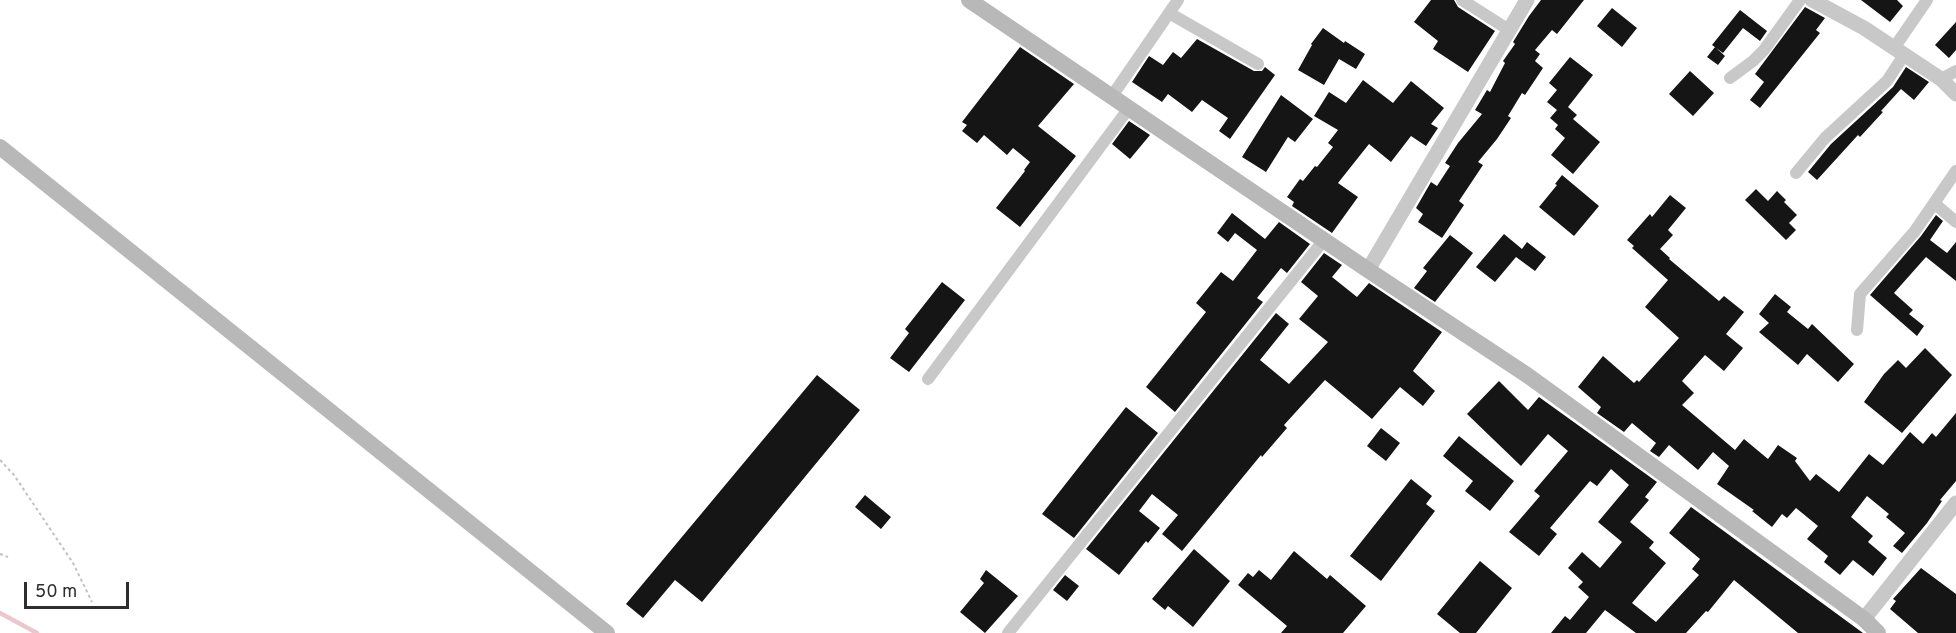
<!DOCTYPE html>
<html>
<head>
<meta charset="utf-8">
<style>
  body { margin:0 }
  #map { position:relative; width:1956px; height:633px; overflow:hidden; background:#fff; font-family:Overpass,sans-serif }
  canvas { display:block }
  .scale { position:absolute; left:24px; top:582px; width:105px; height:27px; box-sizing:border-box; border:3px solid #2e2e2e; border-top:0; padding-left:8px; font-size:18px; line-height:21px; white-space:nowrap; color:#2e2e2e; -webkit-text-stroke:4px #fff; paint-order:stroke }
</style>
</head>
<body>
<div id="map">
<canvas width="1956" height="633"></canvas>
<div class="scale">50 m</div>
</div>
<script>
const ctx = document.querySelector('canvas').getContext('2d');
ctx.lineJoin = 'round';
function stroke(path, color, width, dash) {
  ctx.strokeStyle = color;
  ctx.lineWidth = width;
  ctx.lineCap = dash ? 'butt' : 'round';
  ctx.setLineDash(dash || []);
  ctx.stroke(path);
}
function paint(path, color) {
  ctx.fillStyle = color;
  ctx.fill(path, 'evenodd');
}
const stream = new Path2D(`
  M0 613 37 633`);
const building = new Path2D(`
  M1431 0H1454L1458 7 1495 31 1468 72 1433 49 1438 41 1414 22Z
  M1541 0H1584L1557 34 1552 30 1535 50 1540 54 1535 61 1543 68 1525 95 1522 93 1508 116 1511 118 1497 139 1478 162 1483 165 1459 201 1464 205 1442 238 1418 222 1423 214 1416 208 1431 182 1437 186 1450 166 1445 163 1458 143 1482 114 1475 110 1487 90 1490 92 1505 63 1503 61 1515 44 1513 42 1529 16Z
  M1861 0H1897L1903 6 1890 22Z
  M1805 7 1825 18 1816 30 1820 33 1760 108 1750 100 1764 82 1755 74Z
  M1612 8 1637 28 1622 47 1597 26Z
  M1740 10 1767 31 1760 41 1743 28 1723 53 1712 45Z
  M1956 22V50L1949 58 1935 45Z
  M1323 28 1344 43 1345 41 1365 54 1356 69 1339 59 1324 85 1298 70 1312 45 1311 44Z
  M1197 39 1254 71H1262L1265 67 1275 75 1230 139 1219 131 1228 118 1202 100 1192 112 1168 94 1162 102 1132 82 1149 56 1163 65 1173 52 1181 58Z
  M1020 47 1074 84 1038 126 1076 156 1020 227 996 208 1025 171 1024 170 1030 162 1013 148 1007 155 984 135 977 143 962 131 967 125 962 122Z
  M1715 47 1725 56 1718 65 1707 57Z
  M1570 57 1593 75 1568 107 1577 115 1573 119 1600 142 1573 174 1551 155 1565 138 1555 129 1558 125 1550 118 1557 110 1547 102 1557 90 1549 83Z
  M1906 67 1929 82 1914 100 1901 89 1881 111 1883 112 1860 137 1858 135 1817 180 1808 172 1831 144 1893 87Z
  M1690 71 1714 93 1693 116 1669 94Z
  M1363 80 1393 103 1411 81 1444 108 1431 124 1438 128 1426 146 1411 136 1391 162 1369 144 1338 183 1358 197 1332 233 1292 206 1294 202 1287 197 1300 179 1303 181 1315 166 1317 167 1333 147 1328 143 1338 130 1314 116 1329 92 1346 103Z
  M1281 95 1313 119 1295 142 1288 137 1266 172 1242 157Z
  M1129 121 1150 135 1130 159 1112 144Z
  M1562 175 1599 206 1574 236 1539 207 1557 185 1555 184Z
  M1756 189 1768 201 1777 191 1786 200 1784 202 1797 215 1789 223 1796 230 1786 240 1745 200Z
  M1670 195 1686 208 1668 230 1673 235 1660 249 1670 258 1669 259 1719 301 1724 296 1744 312 1726 334 1743 348 1724 371 1705 355 1682 381 1694 393 1682 405 1735 450 1744 439 1768 459 1778 445 1797 458 1795 461 1810 481 1816 474 1839 492 1869 454 1883 465 1910 432 1923 444 1932 433 1936 437 1956 413V481L1940 500 1942 501 1927 523 1902 553 1893 546 1905 533 1886 517 1889 514 1867 496 1851 517 1873 536 1868 542 1887 558 1873 576 1853 560 1840 575 1824 562 1828 556 1807 539 1818 526 1796 508 1787 518 1782 514 1772 527 1752 511 1754 510 1717 484 1729 466 1713 452 1698 470 1669 445 1659 457 1650 451 1656 443 1632 423 1624 432 1597 413 1601 407 1578 387 1603 356 1634 383 1637 380 1639 382 1679 338 1645 307 1668 280 1632 248 1634 246 1627 240 1650 214 1652 217Z
  M1232 213 1265 239 1279 222 1310 244 1287 273 1281 268 1257 298 1263 302 1175 412 1146 387 1206 312 1196 303 1221 272 1233 281 1257 250 1235 233 1228 242 1217 233Z
  M1936 215 1943 221 1930 240 1947 253 1956 242V281L1926 257 1894 293 1913 310 1909 314 1924 326 1917 336 1870 295 1921 236Z
  M1504 234 1522 249 1527 242 1546 257 1535 271 1516 257 1495 282 1476 267Z
  M1450 235 1473 253 1435 302 1414 288 1427 271 1423 268Z
  M1324 253 1342 265 1332 277 1357 297 1369 283 1442 332 1413 371 1435 391 1423 406 1400 387 1372 419 1325 380 1284 425 1287 428 1262 457 1261 455 1182 551 1162 534 1178 515 1152 494 1139 511 1160 528 1148 543 1146 541 1119 575 1086 549 1276 313 1289 324 1260 360 1289 384 1328 342 1299 319 1318 296 1301 282Z
  M942 282 965 300 909 372 890 358 909 333 905 329Z
  M1775 294 1791 307 1787 312 1808 329 1812 324 1854 364 1838 382 1807 354 1798 365 1759 332 1769 323 1759 314Z
  M1925 348 1952 375 1902 433 1864 402 1884 374 1898 360 1906 368Z
  M817 375 860 410 702 602 675 580 643 618 626 604Z
  M1499 381 1528 410 1539 397 1657 482 1645 497 1649 500 1630 522 1654 542 1649 548 1666 563 1632 603 1656 622 1699 575 1692 569 1700 559 1669 533 1691 507 1863 633H1798L1734 580 1708 612 1706 611 1686 633H1636L1605 610 1586 633H1551L1565 616 1570 620 1589 597 1578 587 1583 582 1568 568 1582 552 1600 568 1622 542 1598 522 1629 485 1611 469 1597 486 1590 481 1550 528 1557 534 1539 556 1509 532 1540 496 1534 491 1568 451 1548 434 1521 466 1467 414Z
  M1126 407 1158 433 1074 538 1042 514Z
  M1381 428 1400 443 1386 461 1367 446Z
  M1459 436 1514 481 1490 511 1465 491 1473 481 1443 456Z
  M1411 479 1432 496 1426 504 1435 511 1381 581 1350 556Z
  M865 495 891 517 881 529 855 507Z
  M1194 549 1230 581 1193 627 1168 606 1165 610 1152 599Z
  M1294 551 1327 579 1330 575 1366 606 1343 633H1281L1287 626 1238 585 1248 573 1253 577 1259 570 1271 580Z
  M1480 561 1512 588 1476 633H1460L1437 614Z
  M1921 568 1956 594V633H1918L1890 609 1896 601 1893 599Z
  M986 570 1018 596 985 633 960 612 984 583 980 579Z
  M1065 575 1079 586 1067 601 1053 590Z`);
const path = new Path2D(`
  M0 460 14 475 73 563 92 602
  M0 554 8 557`);
const minor = new Path2D(`
  M1462 0 1509 30
  M1169 13 1258 64
  M1894 48 1927 0
  M1730 78 1753 61 1764 50 1800 0
  M1941 79 1956 71
  M1112 96 1178 0
  M1796 173 1825 138 1887 81 1904 55
  M1934 203 1956 222
  M1857 330 1860 294 1915 231 1956 171
  M928 379 1129 108
  M1008 633 1324 240`);
const tertiary = new Path2D(`
  M1812 0 1864 28 1941 79 1956 94
  M1368 270 1527 0
  M1864 619 1956 503`);
const secondary = new Path2D(`
  M969 0 1368 270 1527 375 1864 619 1878 633
  M0 147 607 633`);
stroke(stream, '#eac8cd', 4.5);
paint(building, '#151515');
stroke(path, '#c2c2c2', 2, [3, 3]);
stroke(minor, '#c8c8c8', 12);
stroke(tertiary, '#c8c8c8', 15);
stroke(secondary, '#b8b8b8', 16);
</script>
</body>
</html>
